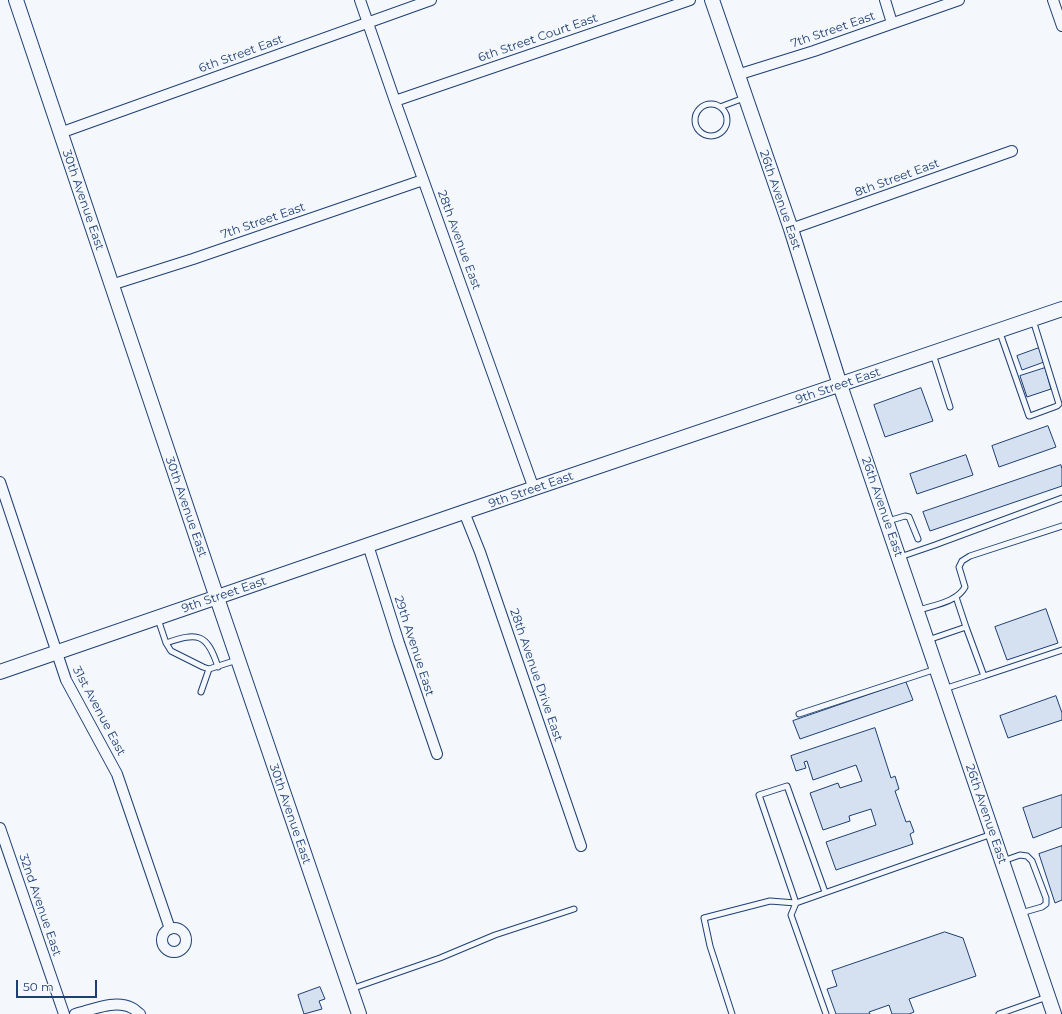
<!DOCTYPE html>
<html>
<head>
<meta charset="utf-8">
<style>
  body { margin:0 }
  #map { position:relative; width:1062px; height:1014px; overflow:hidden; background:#f4f7fb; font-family:Montserrat,sans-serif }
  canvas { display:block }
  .scale { position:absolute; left:16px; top:980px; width:81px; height:18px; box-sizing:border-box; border:2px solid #1d3f73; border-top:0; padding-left:5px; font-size:12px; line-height:14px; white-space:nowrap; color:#1d3f73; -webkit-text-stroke:3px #f4f7fb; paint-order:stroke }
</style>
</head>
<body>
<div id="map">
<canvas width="1062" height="1014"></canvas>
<div class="scale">50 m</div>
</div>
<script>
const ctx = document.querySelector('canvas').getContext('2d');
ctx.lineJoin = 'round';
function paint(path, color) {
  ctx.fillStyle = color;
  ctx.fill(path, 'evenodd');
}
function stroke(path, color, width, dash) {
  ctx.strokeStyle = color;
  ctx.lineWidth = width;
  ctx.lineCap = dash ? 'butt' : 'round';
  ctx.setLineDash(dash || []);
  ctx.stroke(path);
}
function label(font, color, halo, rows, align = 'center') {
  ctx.font = font + ' Montserrat,sans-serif';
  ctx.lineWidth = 3;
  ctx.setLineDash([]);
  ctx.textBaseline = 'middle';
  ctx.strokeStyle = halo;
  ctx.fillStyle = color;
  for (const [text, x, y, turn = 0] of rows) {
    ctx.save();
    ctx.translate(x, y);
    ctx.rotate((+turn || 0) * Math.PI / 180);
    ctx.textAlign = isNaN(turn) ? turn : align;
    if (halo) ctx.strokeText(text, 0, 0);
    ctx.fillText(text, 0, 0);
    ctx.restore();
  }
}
const building = new Path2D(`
  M1039 348 1044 362 1022 370 1017 356Z
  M1045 368 1051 389 1027 397 1020 376Z
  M921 388 933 421 885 437 874 405Z
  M1048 426 1056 447 999 467 992 446Z
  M966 455 973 475 917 494 910 474Z
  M1061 465 1062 469V486L930 531 923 512Z
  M1046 609 1058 643 1007 660 995 627Z
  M906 682 913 700 800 739 793 721Z
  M1056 696 1062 713V720L1008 738 1000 716Z
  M875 728 891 778 895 776 899 789 895 791 906 822 910 821 914 832 910 834 913 844 836 870 826 842 876 825 871 809 849 816 850 821 823 830 810 793 838 783 840 788 862 781 856 765 813 780 807 761 804 762 806 768 796 771 791 756Z
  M1062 795V827L1033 838 1023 808Z
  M1062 846V900L1055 903 1039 854Z
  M945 932 963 938 976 976 909 999 914 1012 909 1014H892L889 1005 869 1012 870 1014H836L827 989 837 986 832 971Z
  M320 987 325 999 319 1001 322 1009 304 1014 298 995Z`);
const lane = new Path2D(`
  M695 120a16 16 0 1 1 32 0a16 16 0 1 1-32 0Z
  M720 107 744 98
  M999 330 1029 416H1030L1057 406 1059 404 1033 320
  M933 354 950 407
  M888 521 905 516 909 517 918 539
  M900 557 935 545 1062 498
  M956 597 966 627
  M919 610C934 605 957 602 965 587L959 567 962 561 970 556 1062 526
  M158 619 166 643 171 651 203 667 209 669 237 660
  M928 640 966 627 984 676 944 689
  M166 643C198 632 207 633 218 667
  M984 676 1062 650
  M201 692 209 669
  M799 714 936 669
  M1003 861 1020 855 1027 856 1032 861 1046 898V904L1042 907 1021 913
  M351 989 440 958 495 935 574 909
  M732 1014 710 946 704 918 770 901 796 903 759 795 787 786 825 892
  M826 1014 791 915 796 903 992 834
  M999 1014 1047 997`);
const street = new Path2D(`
  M360 0 395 101 534 489
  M885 0 892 23
  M1053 0 1062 26
  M737 75 814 51 959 0
  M395 101 690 0
  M60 133 431 0
  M791 229 1012 151
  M111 285 193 259 423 180
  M0 482 66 680 117 774 170 929
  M464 512 480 552 581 846
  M368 545 399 643 437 754
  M0 828 64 1014
  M162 940a12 12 0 1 1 24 0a12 12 0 1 1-24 0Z
  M75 1014C92 1010 115 999 132 1008 135 1009 137 1012 140 1014`);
const secondary = new Path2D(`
  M16 0 217 598 359 1014
  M712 0 791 229 840 385 1054 1014
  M0 672 464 512 1062 309`);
const streetNames = [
  ["7th Street East",833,30,-19],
  ["6th Street Court East",538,38,-19],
  ["6th Street East",241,54,-20],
  ["8th Street East",897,178,-20],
  ["30th Avenue East",83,200,71],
  ["26th Avenue East",780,200,71],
  ["7th Street East",263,221,-19],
  ["28th Avenue East",459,240,70],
  ["9th Street East",838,386,-19],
  ["9th Street East",531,490,-19],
  ["30th Avenue East",186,507,71],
  ["26th Avenue East",882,507,71],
  ["9th Street East",224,595,-19],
  ["29th Avenue East",414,646,72],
  ["28th Avenue Drive East",536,675,71],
  ["31st Avenue East",99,711,62],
  ["30th Avenue East",290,814,71],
  ["26th Avenue East",986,814,71],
  ["32nd Avenue East",40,905,71]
];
paint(building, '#d5e0f0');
stroke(building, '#1d3f73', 1);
stroke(lane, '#1d3f73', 7);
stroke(street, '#1d3f73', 12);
stroke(secondary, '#1d3f73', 16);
stroke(lane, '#f4f7fb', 5);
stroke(street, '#f4f7fb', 10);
stroke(secondary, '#f4f7fb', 14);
label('12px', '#1d3f73', '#f4f7fb', streetNames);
</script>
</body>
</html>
